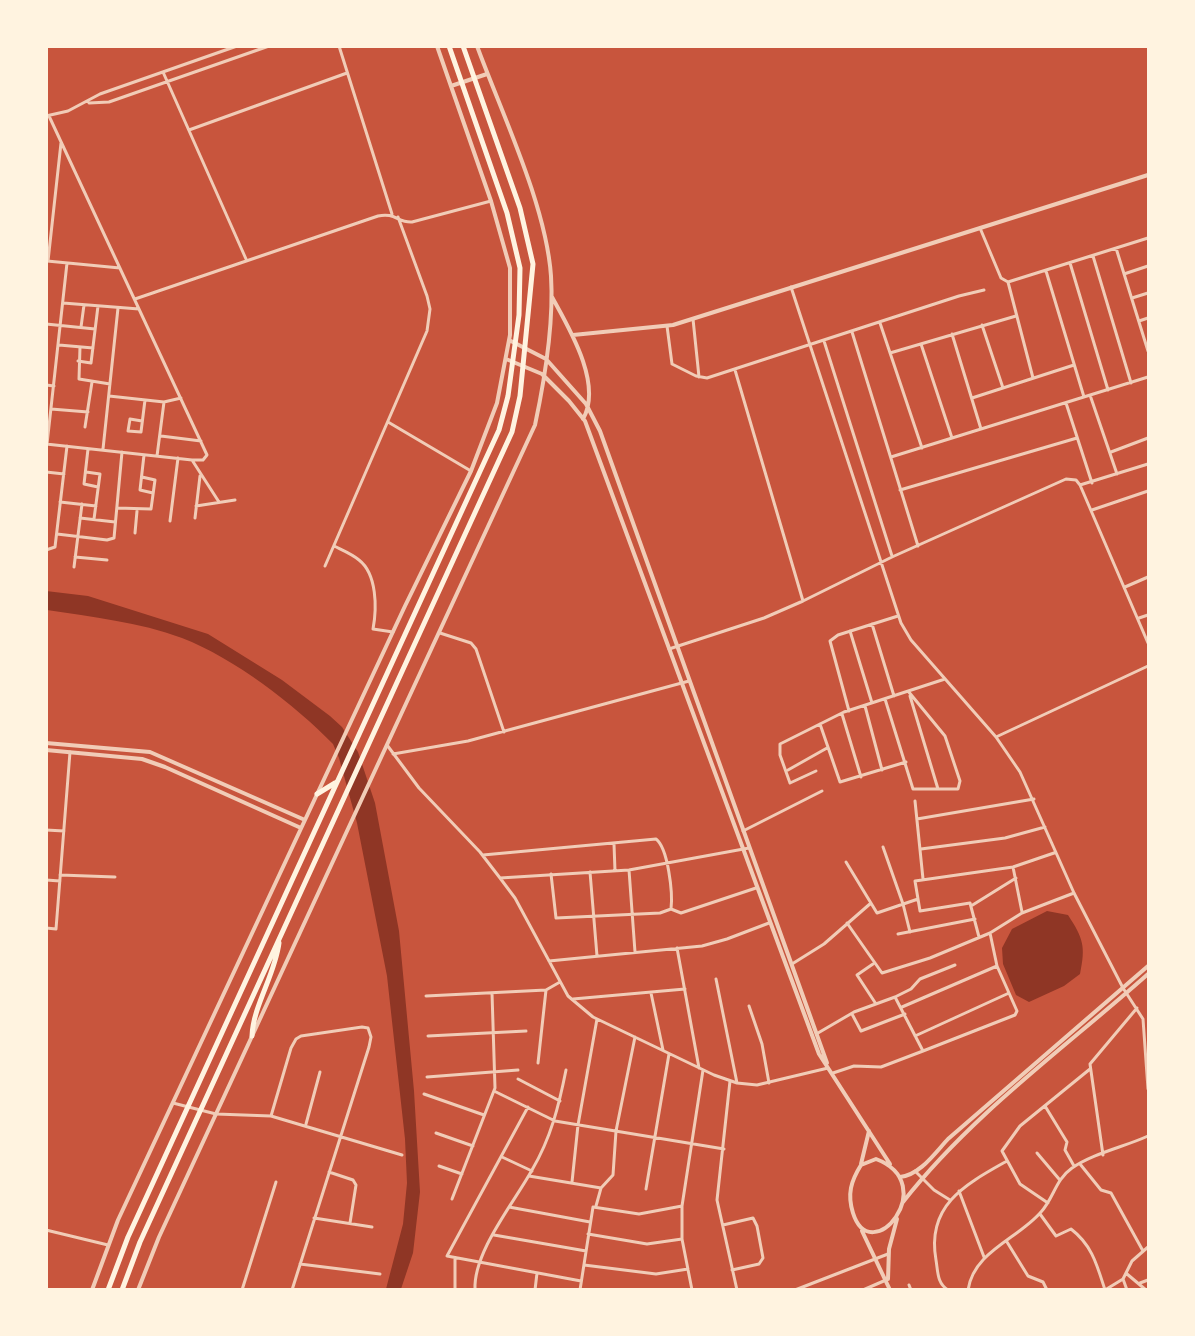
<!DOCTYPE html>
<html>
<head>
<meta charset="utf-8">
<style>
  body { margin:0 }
  #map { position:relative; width:1195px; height:1336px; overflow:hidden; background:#c8553d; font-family:"Asap Condensed",sans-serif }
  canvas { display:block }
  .frame { position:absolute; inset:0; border:48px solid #fff3e0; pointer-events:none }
</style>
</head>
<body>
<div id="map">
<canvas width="1195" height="1336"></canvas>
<div class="frame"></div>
</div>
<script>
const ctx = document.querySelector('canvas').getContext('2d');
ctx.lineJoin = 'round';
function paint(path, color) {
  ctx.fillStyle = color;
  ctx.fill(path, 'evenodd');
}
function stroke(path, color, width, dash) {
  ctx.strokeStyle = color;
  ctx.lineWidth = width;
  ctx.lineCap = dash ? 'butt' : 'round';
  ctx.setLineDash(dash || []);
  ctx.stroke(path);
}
const water = new Path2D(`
  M46 591 88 596 208 634 282 680 330 716 342 727 358 752 375 803 399 931 414 1091 420 1192 413 1253 401 1289H386L403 1224 407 1183 405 1139 387 976 357 823 339 758 333 744C294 704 234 658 182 638 139 622 92 617 47 610Z
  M1047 911 1068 915C1083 938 1086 946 1080 974L1064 986 1029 1002 1016 995 1003 964 1002 948 1012 929Z`);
const minor = new Path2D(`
  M339 46 392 214
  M163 72 246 259
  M89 103 109 102 269 46
  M46 116 68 111 100 94 237 46
  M189 130 347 73
  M980 228 1001 278 1008 282 1148 238
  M1116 248 1148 351
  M1093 256 1131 383
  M47 261 120 268
  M48 261 61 143
  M1070 263 1108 390
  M1046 271 1084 397
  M1124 274 1148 266
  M1008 282 1033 378
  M791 287 901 623 911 640 996 737 1020 772 1074 893 1123 988 1143 1019 1148 1089
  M1132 298 1148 293
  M135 299 378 216C395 212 398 223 412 222L491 201
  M63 303 139 309
  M693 319 699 377
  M1139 321 1148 318
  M880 323 922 448
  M46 324 95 329
  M982 325 1003 388
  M667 326 672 364 696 376 707 378 959 296 984 290
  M81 327 84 305
  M852 332 918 546
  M952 334 981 429
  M824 341 892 556
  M921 344 952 438
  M59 345 93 348
  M80 347 79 379 110 384
  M890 353 1016 316
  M78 361 91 363 98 306
  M735 370 803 601
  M46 385 54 386
  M1090 395 1117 474
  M109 396 164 402 181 398
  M972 398 1074 365
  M1066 403 1092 483
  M51 409 88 412
  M142 421 130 419 128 431 141 432 145 400
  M388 422 471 471
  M85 427 92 382
  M161 436 201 441
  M46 444 192 460H203L207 455 49 116
  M47 444 67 263
  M88 449 84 484 98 487
  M103 449 118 308
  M1111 452 1148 438
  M144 455 140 490 153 493
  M157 456 164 402
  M891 457 1148 377
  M192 460 219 502
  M46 472 64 474
  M86 472 100 474 94 519
  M1080 485 1148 464
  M900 490 1077 438
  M60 502 96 506
  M196 506 235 500
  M117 508 151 509 155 480 142 477
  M1092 510 1148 491
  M80 518 115 522
  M195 518 200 476
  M170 521 178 458
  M135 533 137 511
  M57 534 107 540 114 538 122 452
  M334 546C342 550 352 554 359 560 377 574 377 608 373 629L393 632
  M46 550 55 547 67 446
  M75 557 107 560
  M325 566 427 331 430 309 427 296 398 217
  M74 567 82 504
  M1125 587 1148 577
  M1139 618 1148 615
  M872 624 894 696
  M850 631 872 703
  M440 633 471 643 476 649 504 732
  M669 649 764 618 803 601 892 557 1066 479 1076 480 1080 485 1148 643
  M910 696 938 789
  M885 699 913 789H958L960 781 945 736 908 691
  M865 706 882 770
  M849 711 830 641 838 635 898 616
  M842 714 861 777
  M820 724 840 782 906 762
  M996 737 1148 666
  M387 745 419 788 480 852 500 878 515 898 568 996 593 1017 714 1075 737 1083 757 1085 828 1068
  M393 754 468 741 689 681
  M788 770 827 748
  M816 771 790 783 780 755V744L844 712 945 679
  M915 801 923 879
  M917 819 1034 799
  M46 830 64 831
  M743 831 822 791
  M614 844 615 871
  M883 847 903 904 910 932
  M921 849 1005 838 1045 827
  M483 855 656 839C668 848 673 893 671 909L660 913 556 918 551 874
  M846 862 877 913 918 899
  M1013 867 1022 912
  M629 870 635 952
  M590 872 597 956
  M60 875 115 877
  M500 878 629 870 749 848
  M46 880 60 881
  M971 906 1016 878
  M671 909 681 913 756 888
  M847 923 882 973 930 958 990 933 1022 913 1074 893
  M46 928 56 929 70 752
  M898 934 975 919
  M979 937 970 903 920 911 915 881 1013 867 1054 853
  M677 948 699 1068
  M549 961 702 946 727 939 769 923
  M792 964 824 944 871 903
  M873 964 857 975 876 1004
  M716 979 737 1083
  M651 993 663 1050
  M426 996 546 990 560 982
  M895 997 911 989 920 979 955 965
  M573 999 685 989
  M749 1006 762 1044 769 1083
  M902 1007 997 966
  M852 1014 861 1031 905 1014
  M818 1033 854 1012 895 997 923 1051 1015 1015 1017 1011 997 966 990 933
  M428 1036 526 1031
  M915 1036 1009 993
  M538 1063 546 990
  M833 1073 854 1066 881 1067 923 1051
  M427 1077 518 1070
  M518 1079 560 1101
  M730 1081 717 1200 737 1290
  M494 1091 555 1121 724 1149
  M424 1094 484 1115
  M173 1103 216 1114 271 1116 402 1155
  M1045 1106 1067 1142 1065 1150 1074 1166
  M528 1107 447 1256 581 1281
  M271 1116 291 1048 296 1039 301 1036 362 1027 368 1028 371 1037 369 1047 292 1290
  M306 1124 320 1072
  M436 1133 473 1146
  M1037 1153 1059 1179
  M1103 1155 1090 1064 1137 1008
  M502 1157 532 1171
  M1080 1164 1101 1190 1111 1193 1143 1251
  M439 1166 462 1174
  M915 1171 934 1190 950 1200
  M329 1172 353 1180 356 1185 350 1223
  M529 1176 601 1188
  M572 1182 578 1125 597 1019
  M646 1189 669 1054
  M959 1191 984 1257
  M452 1199 495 1088 492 993
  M1048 1203 1020 1184 1002 1151 1020 1126 1090 1069
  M596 1206 601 1188 613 1175 616 1131 635 1037
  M509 1207 590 1222
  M1040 1214 1056 1236 1071 1229C1092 1245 1097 1265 1105 1290
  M314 1218 372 1227
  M723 1225 753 1218 757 1226 763 1258 759 1264 732 1270
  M46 1230 108 1245
  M588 1234 647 1244 682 1239
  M494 1235 586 1251
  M1007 1242 1028 1276 1043 1282 1047 1290
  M455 1258V1290
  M300 1264 380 1274
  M584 1265 656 1274 688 1269
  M1127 1274 1146 1290
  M1123 1279 1127 1290
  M1140 1283 1148 1280
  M909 1285 911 1290
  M242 1290 276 1182
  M475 1290C473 1252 514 1203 532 1170 551 1138 559 1105 566 1070
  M535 1290 537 1273
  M580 1290 593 1207 639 1214 682 1206
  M692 1290 682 1239V1206L703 1070
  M795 1290 888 1254
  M863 1290 886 1280
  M948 1290C937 1283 938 1272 936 1260 926 1205 966 1184 1007 1161
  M968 1290C974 1251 1018 1239 1041 1212 1054 1198 1055 1180 1072 1168 1094 1153 1124 1147 1148 1136
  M1105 1290 1123 1279 1132 1261 1148 1247`);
const tertiary = new Path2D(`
  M451 86 487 74
  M552 297C569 328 603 384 583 419
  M573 335 673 325 1148 175
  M509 340 546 359 586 404 600 431 827 1063
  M506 359 542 374 569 401 585 421 819 1054 890 1164
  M46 743 150 752 305 820
  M46 750 142 759 165 767 301 828
  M876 1159C942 1184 871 1270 853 1213 847 1194 851 1181 861 1165Z
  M861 1164 869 1131
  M900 1177C920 1175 935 1153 948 1139L1148 966
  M903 1202C972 1114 1066 1047 1148 974
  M862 1231 890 1290
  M888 1279 889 1249 897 1219
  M92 1290 118 1220 405 606 471 471 497 403 510 335V268L491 201 437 46
  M138 1290 159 1237 535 425C545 378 554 323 551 276 546 205 502 114 477 46`);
const motorway = new Path2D(`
  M317 794 335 783
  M252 1036C253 1006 275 975 279 943
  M108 1290 128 1237 499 430 508 396 519 315 520 268 507 213 449 46
  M122 1290 140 1242 512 432 520 396 533 264 520 208 463 46`);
paint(water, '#8f3625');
stroke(minor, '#f1ccb7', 3);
stroke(tertiary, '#f1ccb7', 4);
stroke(motorway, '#fff3e0', 5);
</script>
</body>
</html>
